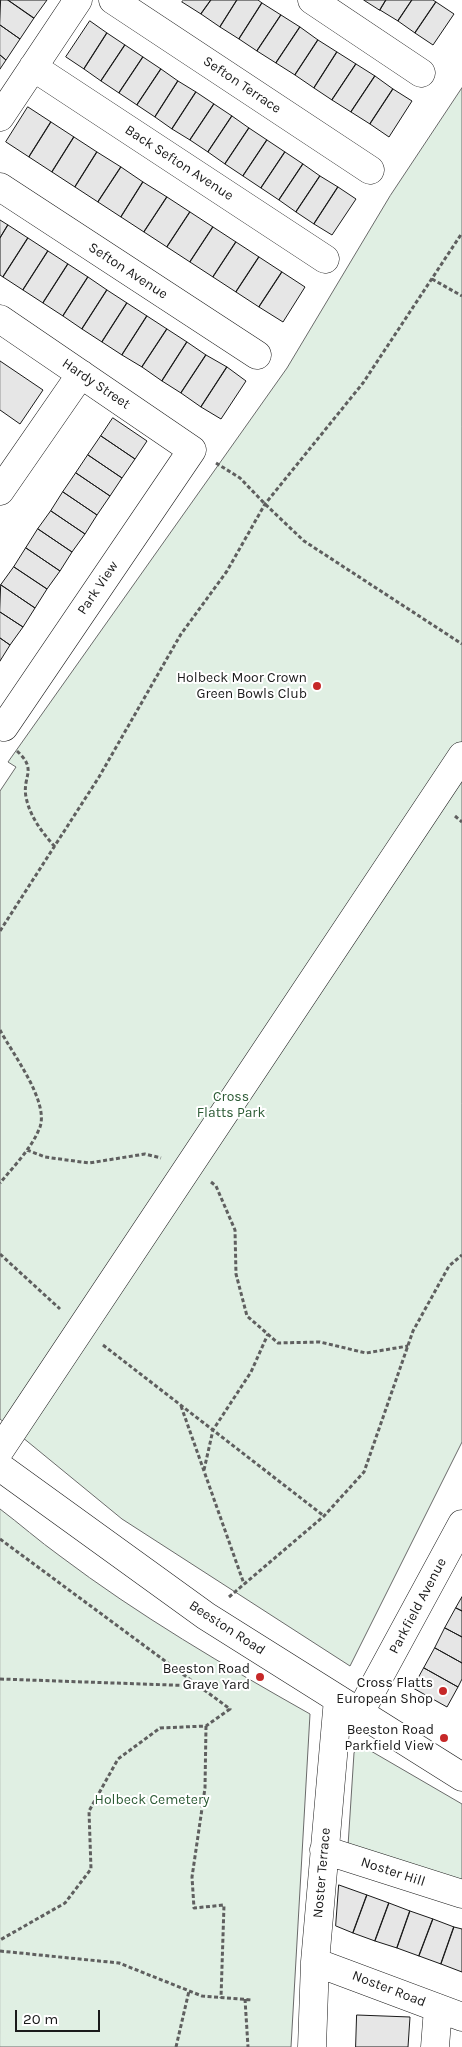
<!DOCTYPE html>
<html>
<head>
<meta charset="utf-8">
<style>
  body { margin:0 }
  #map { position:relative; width:462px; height:2047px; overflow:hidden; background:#fff; font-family:Karla,sans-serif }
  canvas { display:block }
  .scale { position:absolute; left:15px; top:2010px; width:85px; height:22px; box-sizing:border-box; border:2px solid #1a1a1a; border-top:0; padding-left:6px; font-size:15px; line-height:18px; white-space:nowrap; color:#1a1a1a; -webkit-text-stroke:4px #fff; paint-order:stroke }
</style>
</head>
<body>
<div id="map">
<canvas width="462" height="2047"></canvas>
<div class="scale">20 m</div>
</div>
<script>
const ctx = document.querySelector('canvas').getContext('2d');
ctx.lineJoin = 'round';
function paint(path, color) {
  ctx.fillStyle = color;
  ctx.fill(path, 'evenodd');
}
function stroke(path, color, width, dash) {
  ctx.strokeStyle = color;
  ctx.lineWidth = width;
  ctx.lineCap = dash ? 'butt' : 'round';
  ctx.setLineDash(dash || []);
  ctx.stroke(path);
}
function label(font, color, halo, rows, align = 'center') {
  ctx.font = font + ' Karla,sans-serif';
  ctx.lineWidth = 4;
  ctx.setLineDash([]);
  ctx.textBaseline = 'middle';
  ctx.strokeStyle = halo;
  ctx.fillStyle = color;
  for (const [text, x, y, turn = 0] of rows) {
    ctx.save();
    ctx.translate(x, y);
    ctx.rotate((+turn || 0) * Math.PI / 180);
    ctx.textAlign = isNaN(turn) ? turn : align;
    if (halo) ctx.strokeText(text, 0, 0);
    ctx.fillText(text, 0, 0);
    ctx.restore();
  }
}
const green = new Path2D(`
  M462 88V1442L350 1666 122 1519 0 1419V791L16 767 8 762 287 368 390 196Z
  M0 1509C20 1524 39 1541 60 1556 138 1615 225 1666 310 1714L291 2047H0Z
  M360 1747H364L462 1804V1885L348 1846 354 1753 356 1749Z`);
const building = new Path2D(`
  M1 0H8L34 18 20 39 0 25Z
  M8 0H47L34 18Z
  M184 0H211L201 14 182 2Z
  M211 0H237L220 27 201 14Z
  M237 0H258L262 3 239 39 220 27Z
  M364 0H386L380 10Z
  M386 0H412L398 21 380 10Z
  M412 0H433L436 2 415 33 398 21Z
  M436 2 454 14 433 45 415 33Z
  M262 3 281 15 257 51 239 39Z
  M281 15 300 27 276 63 257 51Z
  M90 21 107 33 84 69 66 57Z
  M0 25 20 39 6 60 0 55Z
  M300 27 318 40 295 75 276 63Z
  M107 33 125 45 101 81 84 69Z
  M318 40 337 52 314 88 295 75Z
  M125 45 143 57 119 93 101 81Z
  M337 52 356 64 332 100 314 88Z
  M0 55 6 60 0 69Z
  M143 57 161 69 137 105 119 93Z
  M356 64 375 76 351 112 332 100Z
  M161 69 178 81 155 117 137 105Z
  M375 76 393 89 370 124 351 112Z
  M178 81 196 92 172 129 155 117Z
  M393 89 412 101 389 137 370 124Z
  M196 92 214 104 190 140 172 129Z
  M214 104 232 116 208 152 190 140Z
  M28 107 51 122 29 157 6 142Z
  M232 116 249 128 225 164 208 152Z
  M51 122 74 137 52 172 29 157Z
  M249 128 267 140 243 176 225 164Z
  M74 137 97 152 75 187 52 172Z
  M267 140 285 152 261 188 243 176Z
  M97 152 121 167 98 202 75 187Z
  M285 152 303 164 279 200 261 188Z
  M303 164 320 176 296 212 279 200Z
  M121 167 143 182 121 217 98 202Z
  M320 176 338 187 314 224 296 212Z
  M143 182 167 197 144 232 121 217Z
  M338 187 356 199 332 235 314 224Z
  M167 197 190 212 167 247 144 232Z
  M190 212 213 227 190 262 167 247Z
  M0 220 8 225 0 238Z
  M8 225 28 238 3 277 0 275V238Z
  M213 227 236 242 213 277 190 262Z
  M28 238 48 251 23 290 3 277Z
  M236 242 259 257 236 292 213 277Z
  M48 251 68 264 43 303 23 290Z
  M259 257 282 272 259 307 236 292Z
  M68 264 88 277 63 316 43 303Z
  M282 272 305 287 283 322 259 307Z
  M88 277 107 290 82 329 63 316Z
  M107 290 127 303 102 342 82 329Z
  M127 303 147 316 122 355 102 342Z
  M147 316 167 329 142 367 122 355Z
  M167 329 187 342 162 381 142 367Z
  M187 342 206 355 181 393 162 381Z
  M206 355 227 367 201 407 181 393Z
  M0 361 43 390 20 424 0 410Z
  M227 367 246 381 221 419 201 407Z
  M113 418 147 441 135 459 101 436Z
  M101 436 135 459 122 478 88 455Z
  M88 455 122 478 110 496 76 473Z
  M76 473 110 496 97 515 63 492Z
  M63 492 97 515 85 534 51 511Z
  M51 511 85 534 72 552 38 529Z
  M38 529 72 552 60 571 26 548Z
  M26 548 60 571 47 589 14 567Z
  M14 567 47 589 35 608 1 585Z
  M1 585 35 608 23 627 0 612Z
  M0 612 23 627 10 645 0 638Z
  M0 638 10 645 0 661Z
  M462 1597V1611L456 1608Z
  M456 1608 462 1611V1637L445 1628Z
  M445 1628 462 1637V1663L435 1648Z
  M435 1648 462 1663V1679L458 1687 424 1668Z
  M424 1668 458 1687 447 1707 413 1688Z
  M339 1885 367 1895 353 1933 336 1926Z
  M367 1895 389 1903 375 1941 353 1933Z
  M389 1903 410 1911 397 1948 375 1941Z
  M410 1911 433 1919 419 1956 397 1948Z
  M433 1919 454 1927 441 1964 419 1956Z
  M454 1927 462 1929V1972L441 1964Z
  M357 2015 410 2017 408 2047H356Z`);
const path = new Path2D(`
  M432 279 462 296
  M216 463 240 478 265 504 304 541 462 644
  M17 751C38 770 22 776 26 797 30 817 42 832 55 847
  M455 816 462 822
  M0 931 99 777 181 634 227 571 265 504 363 383 462 233
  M0 1030C12 1053 49 1101 40 1127 32 1148 14 1166 0 1183
  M27 1150 45 1157 89 1163 145 1154 161 1158
  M211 1182 216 1186 235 1230 236 1274 247 1316 278 1343 320 1342 366 1353 408 1346
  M0 1254 60 1309
  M103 1345 324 1516
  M181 1406 244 1584
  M204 1470 213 1430 251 1372 268 1334
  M0 1539 230 1709 206 1726 160 1728 118 1759 89 1811 91 1869 65 1903 0 1940
  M229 1597 324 1516 364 1472 413 1331 449 1266 462 1255
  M0 1679 199 1686
  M206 1726 205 1788 192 1877 194 1908 224 1905 221 1998
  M0 1951 119 1963 202 1996 252 2000
  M245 1999 248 2047
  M176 2047 189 1991`);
const minor = new Path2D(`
  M113 0 370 170
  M312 0 421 73
  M33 67 325 259
  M0 117 78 0
  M0 187 257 355
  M0 319 192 450 4 727 0 724
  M0 491 81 374
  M0 1450 462 756
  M0 1467 206 1616 462 1777
  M359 1714 462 1524
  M324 1850 462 1894
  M315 1962 462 2017
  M312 2047 315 1962 338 1699
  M435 2047 438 2008`);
const markers = [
  [317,686,5,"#c62828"],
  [260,1677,5,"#c62828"],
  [443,1691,5,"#c62828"],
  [444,1738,5,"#c62828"]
];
const streetNames = [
  ["Sefton Terrace",242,85,34],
  ["Back Sefton Avenue",179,163,33],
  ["Sefton Avenue",128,271,33],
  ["Hardy Street",96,384,34],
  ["Park View",98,588,-56],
  ["Parkfield Avenue",418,1606,-62],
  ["Beeston Road",227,1628,33],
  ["Noster Hill",393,1872,18],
  ["Noster Terrace",322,1873,-85],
  ["Noster Road",389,1989,21]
];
const poiNames = [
  ["Holbeck Moor Crown",307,678],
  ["Green Bowls Club",307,694],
  ["Beeston Road",250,1669],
  ["Grave Yard",250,1685],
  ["Cross Flatts",433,1683],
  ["European Shop",433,1699],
  ["Beeston Road",434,1730],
  ["Parkfield View",434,1746]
];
const parkNames = [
  ["Cross",231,1097],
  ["Flatts Park",231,1113],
  ["Holbeck Cemetery",152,1800]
];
paint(green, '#e0efe3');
stroke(green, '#6a6a6a', 1);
paint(building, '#e6e6e6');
stroke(building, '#1a1a1a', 1);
stroke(minor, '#1a1a1a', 29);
stroke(path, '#5f5f5f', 3, [4, 2.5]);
stroke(minor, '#fff', 28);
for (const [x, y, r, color] of markers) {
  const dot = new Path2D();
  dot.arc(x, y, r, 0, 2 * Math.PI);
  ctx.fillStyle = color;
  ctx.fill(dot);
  stroke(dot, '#fff', 2);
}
label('14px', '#1a1a1a', '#fff', streetNames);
label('14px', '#1a1a1a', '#fff', poiNames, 'right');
label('14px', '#2b5a34', '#fff', parkNames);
</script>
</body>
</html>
